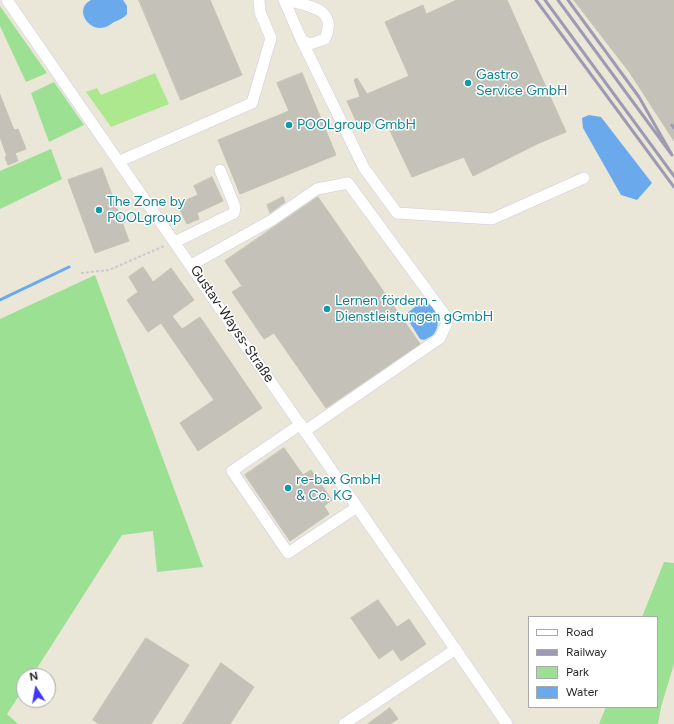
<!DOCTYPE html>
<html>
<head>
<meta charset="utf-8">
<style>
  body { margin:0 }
  #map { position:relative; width:674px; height:724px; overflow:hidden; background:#eae6d8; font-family:Figtree,sans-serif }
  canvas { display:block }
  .legend { position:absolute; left:528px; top:616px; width:130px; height:92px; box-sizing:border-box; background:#fff; border:1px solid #a9a9a9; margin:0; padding:5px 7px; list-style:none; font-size:12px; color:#272727 }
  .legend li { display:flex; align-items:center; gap:8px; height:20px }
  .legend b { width:20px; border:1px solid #a9a9a9 }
  .north { position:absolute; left:16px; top:668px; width:40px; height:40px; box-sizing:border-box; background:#fff; border:1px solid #a9a9a9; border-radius:50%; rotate:349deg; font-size:11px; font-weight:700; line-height:16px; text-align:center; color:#272727 }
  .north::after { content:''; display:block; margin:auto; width:14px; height:18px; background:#4237f7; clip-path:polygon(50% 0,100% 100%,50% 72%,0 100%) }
</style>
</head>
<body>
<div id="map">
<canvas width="674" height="724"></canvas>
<ul class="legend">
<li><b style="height:5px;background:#fff"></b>Road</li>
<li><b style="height:5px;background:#9d9bb1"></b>Railway</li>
<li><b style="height:11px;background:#9ce094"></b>Park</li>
<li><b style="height:11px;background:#6aaaec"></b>Water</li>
</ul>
<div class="north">N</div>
</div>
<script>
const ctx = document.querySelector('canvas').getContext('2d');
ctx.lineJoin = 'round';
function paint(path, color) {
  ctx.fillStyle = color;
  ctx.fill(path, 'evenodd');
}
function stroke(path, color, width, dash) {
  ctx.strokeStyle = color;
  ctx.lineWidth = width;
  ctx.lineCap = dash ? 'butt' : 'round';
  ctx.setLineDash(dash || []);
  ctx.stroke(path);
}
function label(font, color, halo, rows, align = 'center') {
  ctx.font = font + ' Figtree,sans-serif';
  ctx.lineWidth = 3;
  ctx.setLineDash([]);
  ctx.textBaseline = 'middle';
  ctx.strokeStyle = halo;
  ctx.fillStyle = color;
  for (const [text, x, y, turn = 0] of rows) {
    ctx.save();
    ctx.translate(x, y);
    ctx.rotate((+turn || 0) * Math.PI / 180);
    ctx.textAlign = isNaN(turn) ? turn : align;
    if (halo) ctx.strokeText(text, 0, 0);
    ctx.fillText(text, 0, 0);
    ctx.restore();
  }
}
const green = new Path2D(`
  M0 6 47 73 26 82 0 26Z
  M54 82 84 125 49 142 31 93Z
  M51 149 62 179 0 209V171Z
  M95 275 203 567 157 572 153 531 122 535 32 676H24V688L7 714 18 724H0V319Z
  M664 562 674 563V664L661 707 658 724H599L606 707H657V617H642Z`);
const pitch = new Path2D(`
  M155 73 169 104 111 127 86 92 97 88 101 95Z`);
const water = new Path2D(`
  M91 0H123L127 6V14C124 18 119 20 114 22 110 25 105 28 100 28 86 28 75 8 91 0Z
  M589 115 601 117 652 183 637 200 621 195 583 128 582 118Z
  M421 302C437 302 443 324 433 335 431 337 427 338 424 340L420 339 405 315Z`);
const stream = new Path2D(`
  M0 300 69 267`);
const building = new Path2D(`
  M139 0H210L242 75 181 100Z
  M457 0H507L566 132 539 143 473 176 464 157 412 177 384 118 360 130 347 101 360 97 354 80 357 78 367 94 409 76 385 22 423 5 426 14Z
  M574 0H674V141L630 73Z
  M302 73 336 155 240 194 218 140 289 111 277 83Z
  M0 95 14 130 18 129 26 149 15 153 18 161 8 165 5 157 7 156 0 137Z
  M102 168 129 241 95 253 68 180Z
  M212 177 223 201 197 213 199 219 187 224 177 204 198 195 194 186Z
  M283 197 285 202 270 213 267 205Z
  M318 197 420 344 326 408 274 333 264 339 232 292 242 286 225 261Z
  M143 267 153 282 171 268 194 300 172 316 182 329 200 317 262 408 198 451 180 423 214 400 161 323 148 332 127 300 138 292 129 277Z
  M284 448 303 475 311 470 332 500 324 506 329 514 290 541 245 475Z
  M378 600 397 627 409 619 426 644 401 661 393 649 379 659 351 618Z
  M146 638 189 665 151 724H99L93 720Z
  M221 663 254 687 230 724H183Z
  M390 708 398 719 390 724H368Z`);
const path = new Path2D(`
  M81 273 109 270 164 246`);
const minor = new Path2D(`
  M7 0 507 724
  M284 0 302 41 310 44 325 39C338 8 310 7 287 0
  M302 41 364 168 397 213 492 219 584 178
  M120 161 252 103 271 38 260 12 259 0
  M175 242 234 213 235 207 220 170
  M191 265 272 220 317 189 348 183 445 315 447 323 440 338 305 431
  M301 424 232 471 288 553 357 507
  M344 724 456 649`);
const rail = new Path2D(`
  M536 0 674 187
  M545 0 674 176
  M558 0 672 155 639 97 568 0
  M672 125 674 128`);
const markers = [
  [468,83,4,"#0f9aa8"],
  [289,125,4,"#0f9aa8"],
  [99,210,4,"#0f9aa8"],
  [327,309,4,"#0f9aa8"],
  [288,488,4,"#0f9aa8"]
];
const cultureNames = [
  ["Gastro",476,75],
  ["Service GmbH",476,91],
  ["POOLgroup GmbH",297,125],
  ["The Zone by",107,202],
  ["POOLgroup",107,218],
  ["Lernen fördern -",335,301],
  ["Dienstleistungen gGmbH",335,317],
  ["re-bax GmbH",296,480],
  ["& Co. KG",296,496]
];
const streetNames = [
  ["Gustav-Wayss-Straße",232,324,56]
];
paint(green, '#9ce094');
paint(pitch, '#ade88f');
paint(water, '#6aaaec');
stroke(stream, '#6aaaec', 3);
paint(building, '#c4c2b8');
stroke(building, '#c4c2b2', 1);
stroke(minor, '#cecde0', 12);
stroke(path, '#cbcbcb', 2, [3, 2]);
stroke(minor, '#fff', 11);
stroke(rail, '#9d9bb1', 3);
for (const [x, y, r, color] of markers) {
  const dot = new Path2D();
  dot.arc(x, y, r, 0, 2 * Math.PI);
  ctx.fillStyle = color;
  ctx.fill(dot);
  stroke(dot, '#fff', 1.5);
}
label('14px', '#0d838f', '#fff', cultureNames, 'left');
label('14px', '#272727', '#fff', streetNames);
</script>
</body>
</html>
